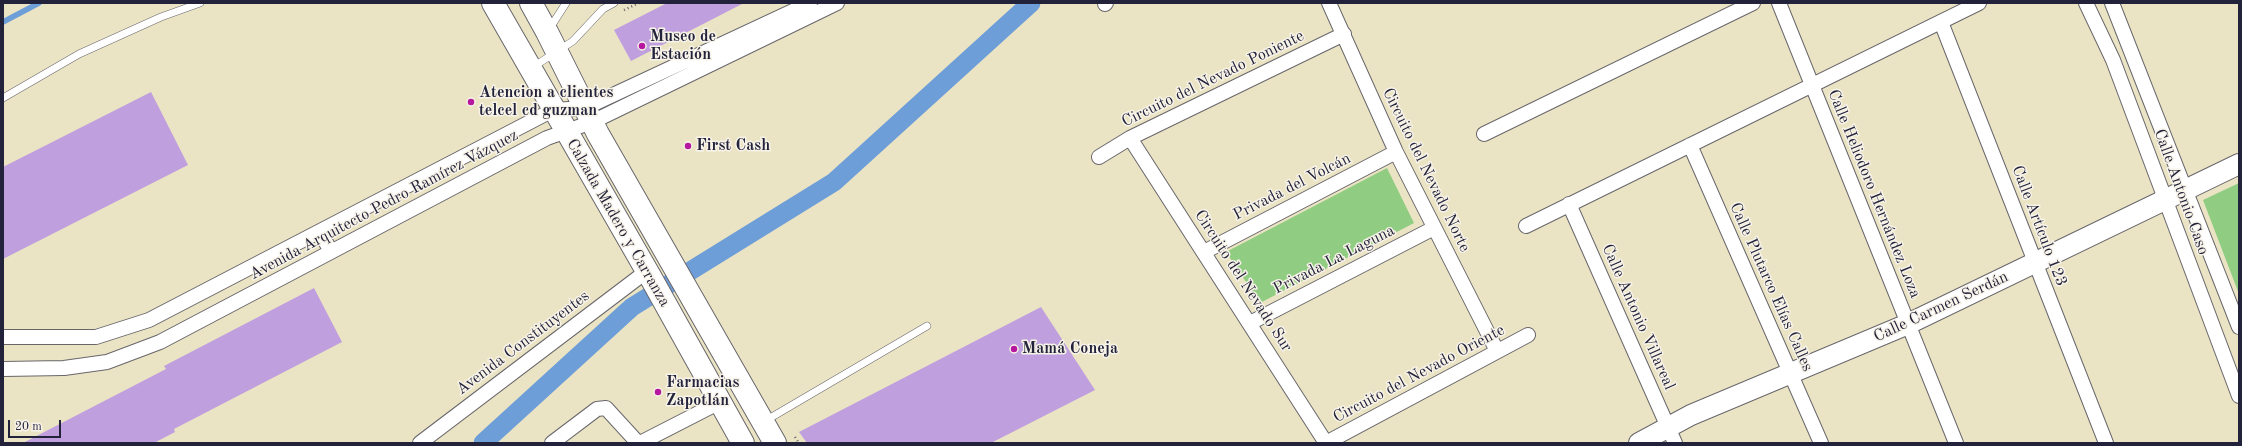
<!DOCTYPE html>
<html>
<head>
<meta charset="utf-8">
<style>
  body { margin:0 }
  #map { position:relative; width:2242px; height:446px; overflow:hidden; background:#ebe4c4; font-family:"Old Standard TT",serif }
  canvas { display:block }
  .frame { position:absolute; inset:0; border:4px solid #22223b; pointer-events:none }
  .scale { position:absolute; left:8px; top:420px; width:53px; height:18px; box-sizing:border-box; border:2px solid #22223b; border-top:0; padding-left:5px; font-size:12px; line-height:14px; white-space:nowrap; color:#22223b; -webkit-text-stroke:3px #f7f3e8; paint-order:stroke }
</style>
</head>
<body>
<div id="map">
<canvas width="2242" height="446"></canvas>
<div class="frame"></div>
<div class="scale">20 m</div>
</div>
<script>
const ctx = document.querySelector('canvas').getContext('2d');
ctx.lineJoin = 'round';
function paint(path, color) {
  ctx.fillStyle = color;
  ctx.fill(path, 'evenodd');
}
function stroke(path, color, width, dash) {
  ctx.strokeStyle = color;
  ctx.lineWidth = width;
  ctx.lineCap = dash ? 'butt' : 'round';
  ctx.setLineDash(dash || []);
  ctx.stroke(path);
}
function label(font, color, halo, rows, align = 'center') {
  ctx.font = font + ' "Old Standard TT",serif';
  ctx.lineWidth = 3;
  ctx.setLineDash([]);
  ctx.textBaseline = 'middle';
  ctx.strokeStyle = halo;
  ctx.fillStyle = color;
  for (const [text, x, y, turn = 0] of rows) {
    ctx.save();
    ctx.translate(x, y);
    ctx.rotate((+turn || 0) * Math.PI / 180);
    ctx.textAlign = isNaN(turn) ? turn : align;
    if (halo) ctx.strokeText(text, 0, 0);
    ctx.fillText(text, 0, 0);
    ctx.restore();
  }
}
const green = new Path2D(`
  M1387 168 1414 223 1260 303 1226 252Z
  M2239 183V294L2203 200Z`);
const stream = new Path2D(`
  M3 22 39 3`);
const canal = new Path2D(`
  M483 443 632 307 834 182 1031 3`);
const building = new Path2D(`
  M667 3H744L631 61 614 30Z
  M151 92 188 165 3 259V167Z
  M314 288 342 342 174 429 175 432 154 443H23L166 369 164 366Z
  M1041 307 1095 390 991 443H807L799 432Z`);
const path = new Path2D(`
  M624 10 639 3
  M795 437 799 443`);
const lane = new Path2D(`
  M550 28 566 3
  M533 67 573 41 603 9 614 3
  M3 98 79 54 161 17 200 3
  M765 421 927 326`);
const street = new Path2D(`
  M1329 3 1396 152 1497 351
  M1779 3 1956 443
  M2086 3 2113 60 2239 396
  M2112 3 2239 327
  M1105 4 1106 3
  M1941 22 2106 443
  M1484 134 1753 3
  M1130 138 1326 443
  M1690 145 1821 443
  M1099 157 1130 138 1344 34
  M1569 204 1675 443
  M1526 226 1979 3
  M320 231 331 252
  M1204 252 1396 152
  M1250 323 1434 228
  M3 337H96L149 320 553 110 585 108 810 3
  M3 369 64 368 107 362 160 342 547 138 592 122 837 3
  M420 443 647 271
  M552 443 597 409 606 408 638 443
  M640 443 720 402
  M1326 443 1528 335`);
const secondary = new Path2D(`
  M1639 443 1691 415 1908 324 2239 164`);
const primary = new Path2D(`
  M493 3 651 278 743 443
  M531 3 547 32 598 134 775 443`);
const markers = [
  [642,46,4,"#b5179e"],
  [471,102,4,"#b5179e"],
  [688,146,4,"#b5179e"],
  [1014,349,4,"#b5179e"],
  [658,392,4,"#b5179e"]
];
const poiNames = [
  ["Museo de",650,37],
  ["Estación",650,55],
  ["Atencion a clientes",479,93],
  ["telcel cd guzman",479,111],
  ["First Cash",696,146],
  ["Mamá Coneja",1022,349],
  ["Farmacias",666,383],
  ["Zapotlán",666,401]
];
const streetNames = [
  ["Circuito del Nevado Poniente",1213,79,-26],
  ["Circuito del Nevado Norte",1426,170,64],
  ["Privada del Volcán",1292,187,-27],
  ["Calle Antonio Caso",2181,192,70],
  ["Calle Heliodoro Hernández Loza",1874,194,68],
  ["Avenida Arquitecto Pedro Ramírez Vázquez",384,205,-28],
  ["Calzada Madero y Carranza",618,223,60],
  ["Calle Artículo 123",2039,226,69],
  ["Privada La Laguna",1334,260,-27],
  ["Circuito del Nevado Sur",1243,281,57],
  ["Calle Plutarco Elías Calles",1771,287,66],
  ["Calle Carmen Serdán",1941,307,-25],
  ["Calle Antonio Villareal",1638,317,66],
  ["Avenida Constituyentes",523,343,-37],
  ["Circuito del Nevado Oriente",1419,374,-28]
];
paint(green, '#90cd82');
stroke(stream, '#6e9ed8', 5.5);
stroke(canal, '#6e9ed8', 19);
paint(building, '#bf9fde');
stroke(lane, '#68666b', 8);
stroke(street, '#68666b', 16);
stroke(secondary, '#68666b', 22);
stroke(primary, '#68666b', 24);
stroke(path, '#68666b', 2.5, [1, 3]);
stroke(lane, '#fff', 7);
stroke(street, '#fff', 14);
stroke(secondary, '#fff', 20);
stroke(primary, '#fff', 22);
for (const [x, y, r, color] of markers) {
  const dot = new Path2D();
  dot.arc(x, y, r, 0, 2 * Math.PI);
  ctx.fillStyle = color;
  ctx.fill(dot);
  stroke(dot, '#f7f3e8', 1.5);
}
label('bold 16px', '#22223b', '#f7f3e8', poiNames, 'left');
label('16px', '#22223b', '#f7f3e8', streetNames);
</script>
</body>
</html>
